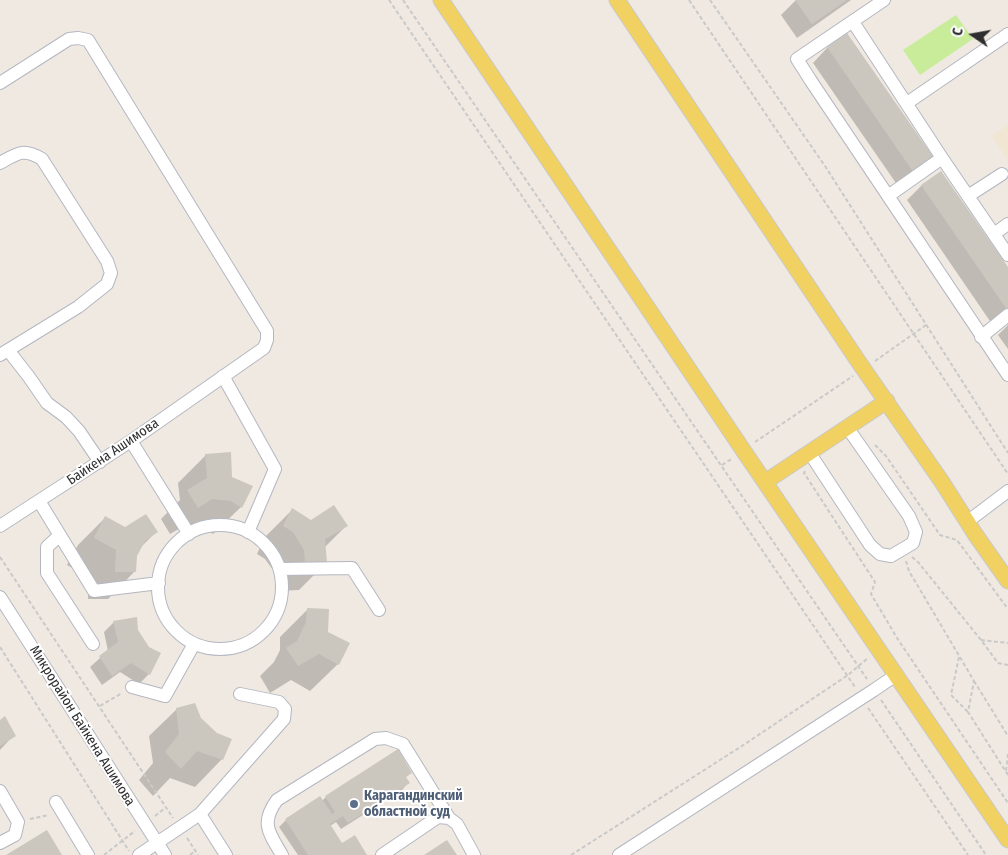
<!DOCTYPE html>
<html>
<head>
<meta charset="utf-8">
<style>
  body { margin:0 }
  #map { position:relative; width:1008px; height:855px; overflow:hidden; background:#efe9e1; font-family:"Fira Sans Condensed",sans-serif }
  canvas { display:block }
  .north { position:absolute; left:948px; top:10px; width:50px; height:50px; -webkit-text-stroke:4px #fff; paint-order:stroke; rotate:282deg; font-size:14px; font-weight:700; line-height:20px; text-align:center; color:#2e2e2e }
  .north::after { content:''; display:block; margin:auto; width:18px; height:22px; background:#2e2e2e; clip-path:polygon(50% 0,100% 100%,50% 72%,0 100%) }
</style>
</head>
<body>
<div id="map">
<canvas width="1008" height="855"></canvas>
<div class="north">С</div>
</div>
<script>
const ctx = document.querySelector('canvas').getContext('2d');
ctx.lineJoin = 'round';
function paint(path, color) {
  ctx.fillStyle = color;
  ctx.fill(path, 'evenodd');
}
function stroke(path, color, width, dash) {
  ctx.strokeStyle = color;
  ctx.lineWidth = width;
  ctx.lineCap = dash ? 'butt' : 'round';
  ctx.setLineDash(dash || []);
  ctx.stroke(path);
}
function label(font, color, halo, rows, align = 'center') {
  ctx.font = font + ' "Fira Sans Condensed",sans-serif';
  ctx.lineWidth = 4;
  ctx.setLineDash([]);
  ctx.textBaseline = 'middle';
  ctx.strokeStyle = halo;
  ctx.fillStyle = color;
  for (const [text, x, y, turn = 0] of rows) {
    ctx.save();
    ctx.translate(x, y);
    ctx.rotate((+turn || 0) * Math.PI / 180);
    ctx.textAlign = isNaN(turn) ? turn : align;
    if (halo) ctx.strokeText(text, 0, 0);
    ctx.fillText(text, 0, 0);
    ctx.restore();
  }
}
const education = new Path2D(`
  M1008 125V160L992 136Z`);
const pitch = new Path2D(`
  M956 15 973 39 920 75 903 50Z`);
const shadow = new Path2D(`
  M796 0H851L797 38 781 15Z
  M847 35 918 173 898 186 813 63 827 48Z
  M941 172 1008 269V313L992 324 907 200 921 186Z
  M1008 325V349L998 335Z
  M206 455 231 477 241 507 213 534 203 528 184 526 170 534 161 519 180 500 178 483Z
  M292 510 311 521 346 526 325 547 326 563 299 590 278 591V577L265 559 257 554 265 537Z
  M105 518 125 528 156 532 139 549 136 556 135 571 108 599H88L89 578 67 565 78 545Z
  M307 610 327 633 338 664 310 691 291 680 270 693 260 676 274 662 280 650V637Z
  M114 622 137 631 149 674 139 684 120 672 102 685 90 667 108 651 104 632Z
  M177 709 200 719 222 759 195 787 170 778 153 796 139 780 153 763 149 736Z
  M0 721 14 735 0 750Z
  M411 772 405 778 408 783 402 790 341 829 336 822 330 826 342 845 366 855H298L279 827 286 820 322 801 326 797Z`);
const building = new Path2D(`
  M795 0H847L812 24Z
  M847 33 934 158 914 173 827 47Z
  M941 171 1008 267V311L921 185Z
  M231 452 232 477 253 486 242 508 231 501 212 499 198 508 187 490 207 478 205 454Z
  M334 505 348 526 325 539 327 563 305 564 304 550 293 532 283 526 292 508 311 520Z
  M146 514 158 532 145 541 137 556 136 572H115L116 550 94 538 105 516 125 527Z
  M307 608 329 609 328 632 350 643 339 665 319 654 298 666 286 648 297 641 306 622Z
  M137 617 138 630 149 647 161 653 150 675 131 663 112 676 99 656 118 642 113 621Z
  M195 703 201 718 217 733 232 739 223 760 197 751 181 769 165 752 179 734 176 708Z
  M5 716 16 736 0 746V720Z
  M398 749 412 773 406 777 410 783 348 823 343 816 330 824 342 843 355 835 367 855H308L285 819 320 796 332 814 335 812 325 796Z
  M47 830 62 855H6Z
  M447 840 457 855H424Z`);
const path = new Path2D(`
  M389 0 855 687
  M403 0 867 679
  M689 0 1008 474
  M710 0 825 166 1008 453
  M875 361 926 325
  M755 442 853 376
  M875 445 886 456 940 535 957 540 1008 609
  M722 465 733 458
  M805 471 804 473 875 582 871 594 897 638 1008 803
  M0 557 173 818
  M912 557 918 562 981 640 998 663 1008 665
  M906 561 909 571 974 681 968 712 1008 775
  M981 640 1008 643
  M0 647 129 851
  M959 657 951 695 968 712
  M974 681 1008 736
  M881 700 986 855
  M100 706 122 693
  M868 708 968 855
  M1008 754 1006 772 1008 773
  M155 816 165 808
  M30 819 49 815
  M187 838 198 855
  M104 855 135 831
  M190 855 195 851
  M571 855 742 746 848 675 868 658`);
const minor = new Path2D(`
  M884 0 797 59 811 81 1008 375
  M853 22 942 158 1008 255
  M0 83 69 39 78 38 88 40 267 331V340L264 348 131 441 0 526
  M907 103 1008 34
  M0 163C18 153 23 148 42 159L107 261 111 273 107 284 78 307 0 355
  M888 196 942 158
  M968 196 1002 174
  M994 234 1008 224
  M981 337 1008 315
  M8 350 29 377 47 403 66 417 79 431 100 462
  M223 376 275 469 248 532
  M131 441 189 534
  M809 452 870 545 880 554 891 556 913 543 916 532 909 516 847 427
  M39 501 94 591 159 583
  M967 522 1008 491
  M158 587a62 62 0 1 1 124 0a62 62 0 1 1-124 0Z
  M60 535 47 547V573L93 644
  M280 569 352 568 379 610
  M0 597 165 855
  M132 687 165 696 194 644
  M0 791 18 822 15 835 0 843
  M56 802 88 855
  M200 814 284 719 285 709 279 702 240 694
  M139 855 200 814 226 855
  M282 855C269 833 260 823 277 800L375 739 386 738 403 744 449 818
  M382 855 438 817 449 818 457 824 474 855
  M619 855 874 690 896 675`);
const major = new Path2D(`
  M441 0 743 450 1008 840
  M617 0 858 361 942 482 975 534 1008 581
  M765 482 887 401`);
const markers = [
  [354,804,5,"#5c6f8a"]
];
const streetNames = [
  ["Байкена Ашимова",113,452,-34],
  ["Микрорайон Байкена Ашимова",82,726,58]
];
const serviceNames = [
  ["Карагандинский",364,796],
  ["областной суд",364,812]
];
paint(education, '#f0e6d1');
paint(pitch, '#c9ec9a');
paint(shadow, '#0003');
paint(building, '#cbc7bf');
stroke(minor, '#b4b7c1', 14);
stroke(major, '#c9c9c9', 17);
stroke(path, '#c9c9c9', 2, [4, 2.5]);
stroke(minor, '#fff', 12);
stroke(major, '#f2d163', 15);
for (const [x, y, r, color] of markers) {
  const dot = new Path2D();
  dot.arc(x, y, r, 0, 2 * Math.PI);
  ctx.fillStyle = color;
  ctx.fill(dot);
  stroke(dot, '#fff', 2);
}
label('14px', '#2e2e2e', '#fff', streetNames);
label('bold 14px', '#4e5e75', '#fff', serviceNames, 'left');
</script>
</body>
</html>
